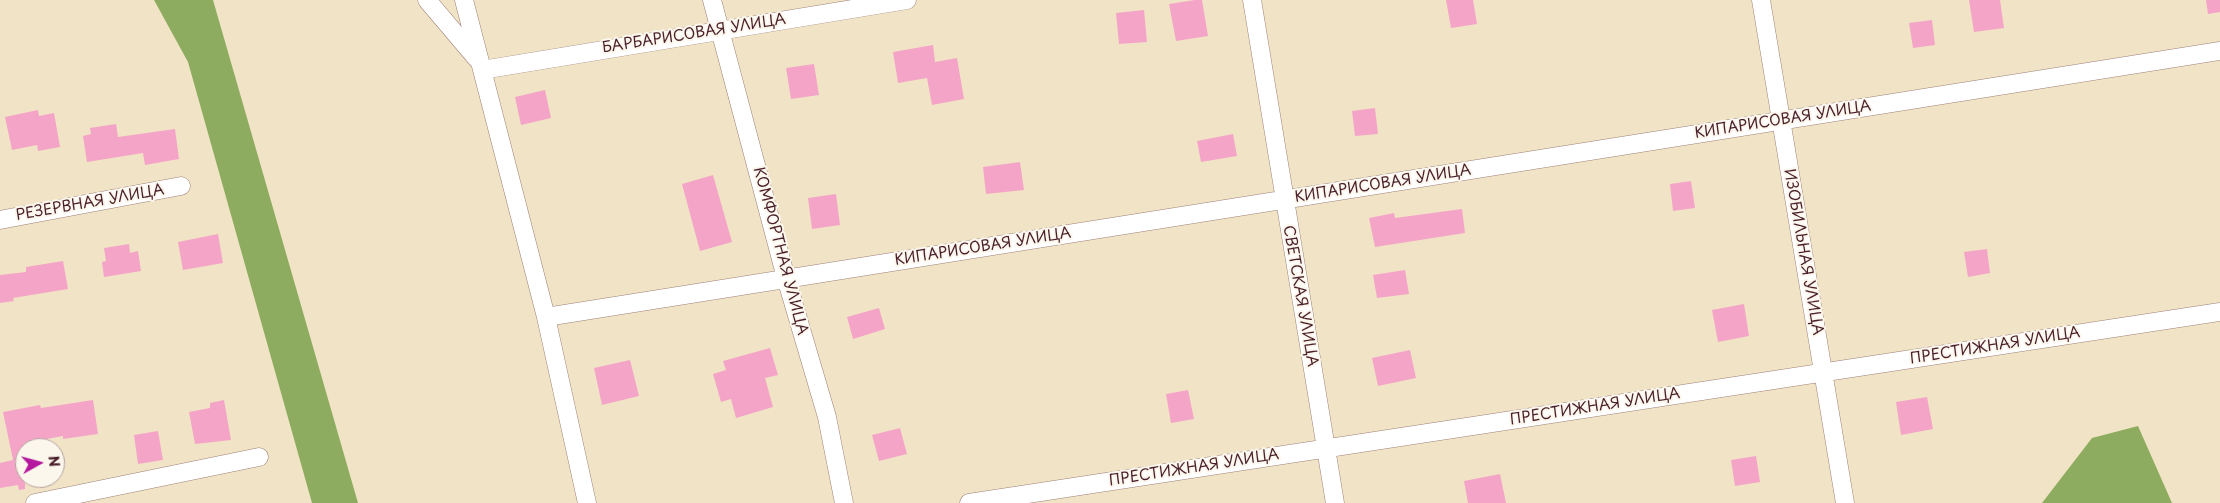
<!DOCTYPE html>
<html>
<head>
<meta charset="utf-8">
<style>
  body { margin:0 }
  #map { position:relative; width:2220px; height:503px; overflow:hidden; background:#f1e3c6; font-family:"Playpen Sans",sans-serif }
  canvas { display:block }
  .north { position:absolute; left:15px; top:438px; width:50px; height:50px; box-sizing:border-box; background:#fbf7ec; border:1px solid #b4a19f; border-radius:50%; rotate:83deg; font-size:14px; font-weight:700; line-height:20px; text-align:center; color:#4a1f2b }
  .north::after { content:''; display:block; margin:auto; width:18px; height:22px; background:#b5179e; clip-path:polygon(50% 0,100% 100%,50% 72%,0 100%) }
</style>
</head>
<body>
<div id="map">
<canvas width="2220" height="503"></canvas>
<div class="north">N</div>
</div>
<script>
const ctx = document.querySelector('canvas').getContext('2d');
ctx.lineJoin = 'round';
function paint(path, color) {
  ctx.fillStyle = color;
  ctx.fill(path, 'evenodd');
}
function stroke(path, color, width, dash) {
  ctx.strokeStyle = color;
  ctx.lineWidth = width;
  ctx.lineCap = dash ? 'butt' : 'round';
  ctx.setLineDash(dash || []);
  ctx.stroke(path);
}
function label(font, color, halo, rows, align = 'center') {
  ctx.font = font + ' "Playpen Sans",sans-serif';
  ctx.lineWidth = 4;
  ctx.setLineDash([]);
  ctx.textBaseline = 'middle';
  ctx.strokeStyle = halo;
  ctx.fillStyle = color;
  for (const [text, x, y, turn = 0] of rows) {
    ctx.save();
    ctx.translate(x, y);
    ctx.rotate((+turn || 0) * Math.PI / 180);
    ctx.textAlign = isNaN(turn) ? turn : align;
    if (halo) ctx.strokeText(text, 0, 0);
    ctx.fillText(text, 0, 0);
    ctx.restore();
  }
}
const forest = new Path2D(`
  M154 0H213L358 503H312L188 62Z
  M2138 426 2172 503H2042L2092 438Z`);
const building = new Path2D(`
  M1195 0H1202L1208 36 1176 41 1169 4Z
  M1446 0H1473L1477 24 1451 28Z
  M1969 0H2000L2004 28 1974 32Z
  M2206 0H2220V12L2208 14Z
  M1144 10 1147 42 1119 44 1116 13Z
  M1932 20 1935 45 1913 48 1909 23Z
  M933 45 935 62 957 58 964 99 932 105 927 78 898 83 893 52Z
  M814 64 819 95 791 99 786 68Z
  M545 90 551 118 521 125 515 97Z
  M1375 108 1378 134 1355 136 1352 111Z
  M38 110 39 116 54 113 60 147 38 151 37 145 12 150 5 117Z
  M116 124 118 137 175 129 179 159 145 165 143 153 87 162 83 136 91 134 90 128Z
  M1233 134 1237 156 1201 162 1197 141Z
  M1020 162 1024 190 986 194 983 167Z
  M713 175 732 242 700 251 682 184Z
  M1691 181 1695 208 1673 211 1670 184Z
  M836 194 840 225 812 229 808 198Z
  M1462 209 1465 233 1375 247 1369 218 1394 213 1395 218Z
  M218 234 223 263 183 270 178 242Z
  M129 244 130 253 138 251 141 271 104 277 102 262 106 261 104 248Z
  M1987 249 1990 273 1968 277 1964 252Z
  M63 261 68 289 13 298 14 301 0 303V275L26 272V267Z
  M1405 270 1409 294 1377 298 1373 275Z
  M1744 304 1749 336 1718 342 1712 310Z
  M879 308 885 329 853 339 847 317Z
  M770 348 778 375 765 378 773 407 736 418 731 399 721 402 713 374 726 370 723 361Z
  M1410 350 1416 378 1378 386 1372 358Z
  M630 360 639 396 602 405 594 368Z
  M1188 390 1194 419 1171 423 1166 394Z
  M1927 397 1933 429 1901 435 1896 402Z
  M93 400 98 434 63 439V436L25 443V489L19 490 18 485 0 488V463L13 460 3 412 40 405 41 408Z
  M224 400 231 440 195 444 189 412 210 408V403Z
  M900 428 907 454 879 461 872 435Z
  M158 431 163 460 138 464 134 435Z
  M1756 456 1760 482 1735 486 1731 460Z
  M1500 474 1506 503H1468L1464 481Z`);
const minor = new Path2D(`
  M427 0 477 59
  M464 0 546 317 587 503
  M712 0 786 278 827 417 844 503
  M1252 0 1335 503
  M1761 0 1845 503
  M482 70 907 0
  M0 220 181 186
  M546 317 2220 51
  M35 503 259 457
  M969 503 2220 312`);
const streetNames = [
  ["БАРБАРИСОВАЯ УЛИЦА",694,34,-9],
  ["КИПАРИСОВАЯ УЛИЦА",1783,120,-9],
  ["КИПАРИСОВАЯ УЛИЦА",1383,184,-9],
  ["РЕЗЕРВНАЯ УЛИЦА",90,203,-10],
  ["КИПАРИСОВАЯ УЛИЦА",983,247,-9],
  ["КОМФОРТНАЯ УЛИЦА",780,251,75],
  ["ИЗОБИЛЬНАЯ УЛИЦА",1803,252,80],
  ["СВЕТСКАЯ УЛИЦА",1300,296,80],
  ["ПРЕСТИЖНАЯ УЛИЦА",1995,346,-9],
  ["ПРЕСТИЖНАЯ УЛИЦА",1595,407,-9],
  ["ПРЕСТИЖНАЯ УЛИЦА",1194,468,-9]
];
paint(forest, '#8eac5f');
paint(building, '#f4a5c7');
stroke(minor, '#9e8178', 19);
stroke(minor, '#fff', 18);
label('15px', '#4a1f2b', '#fbf7ec', streetNames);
</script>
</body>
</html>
